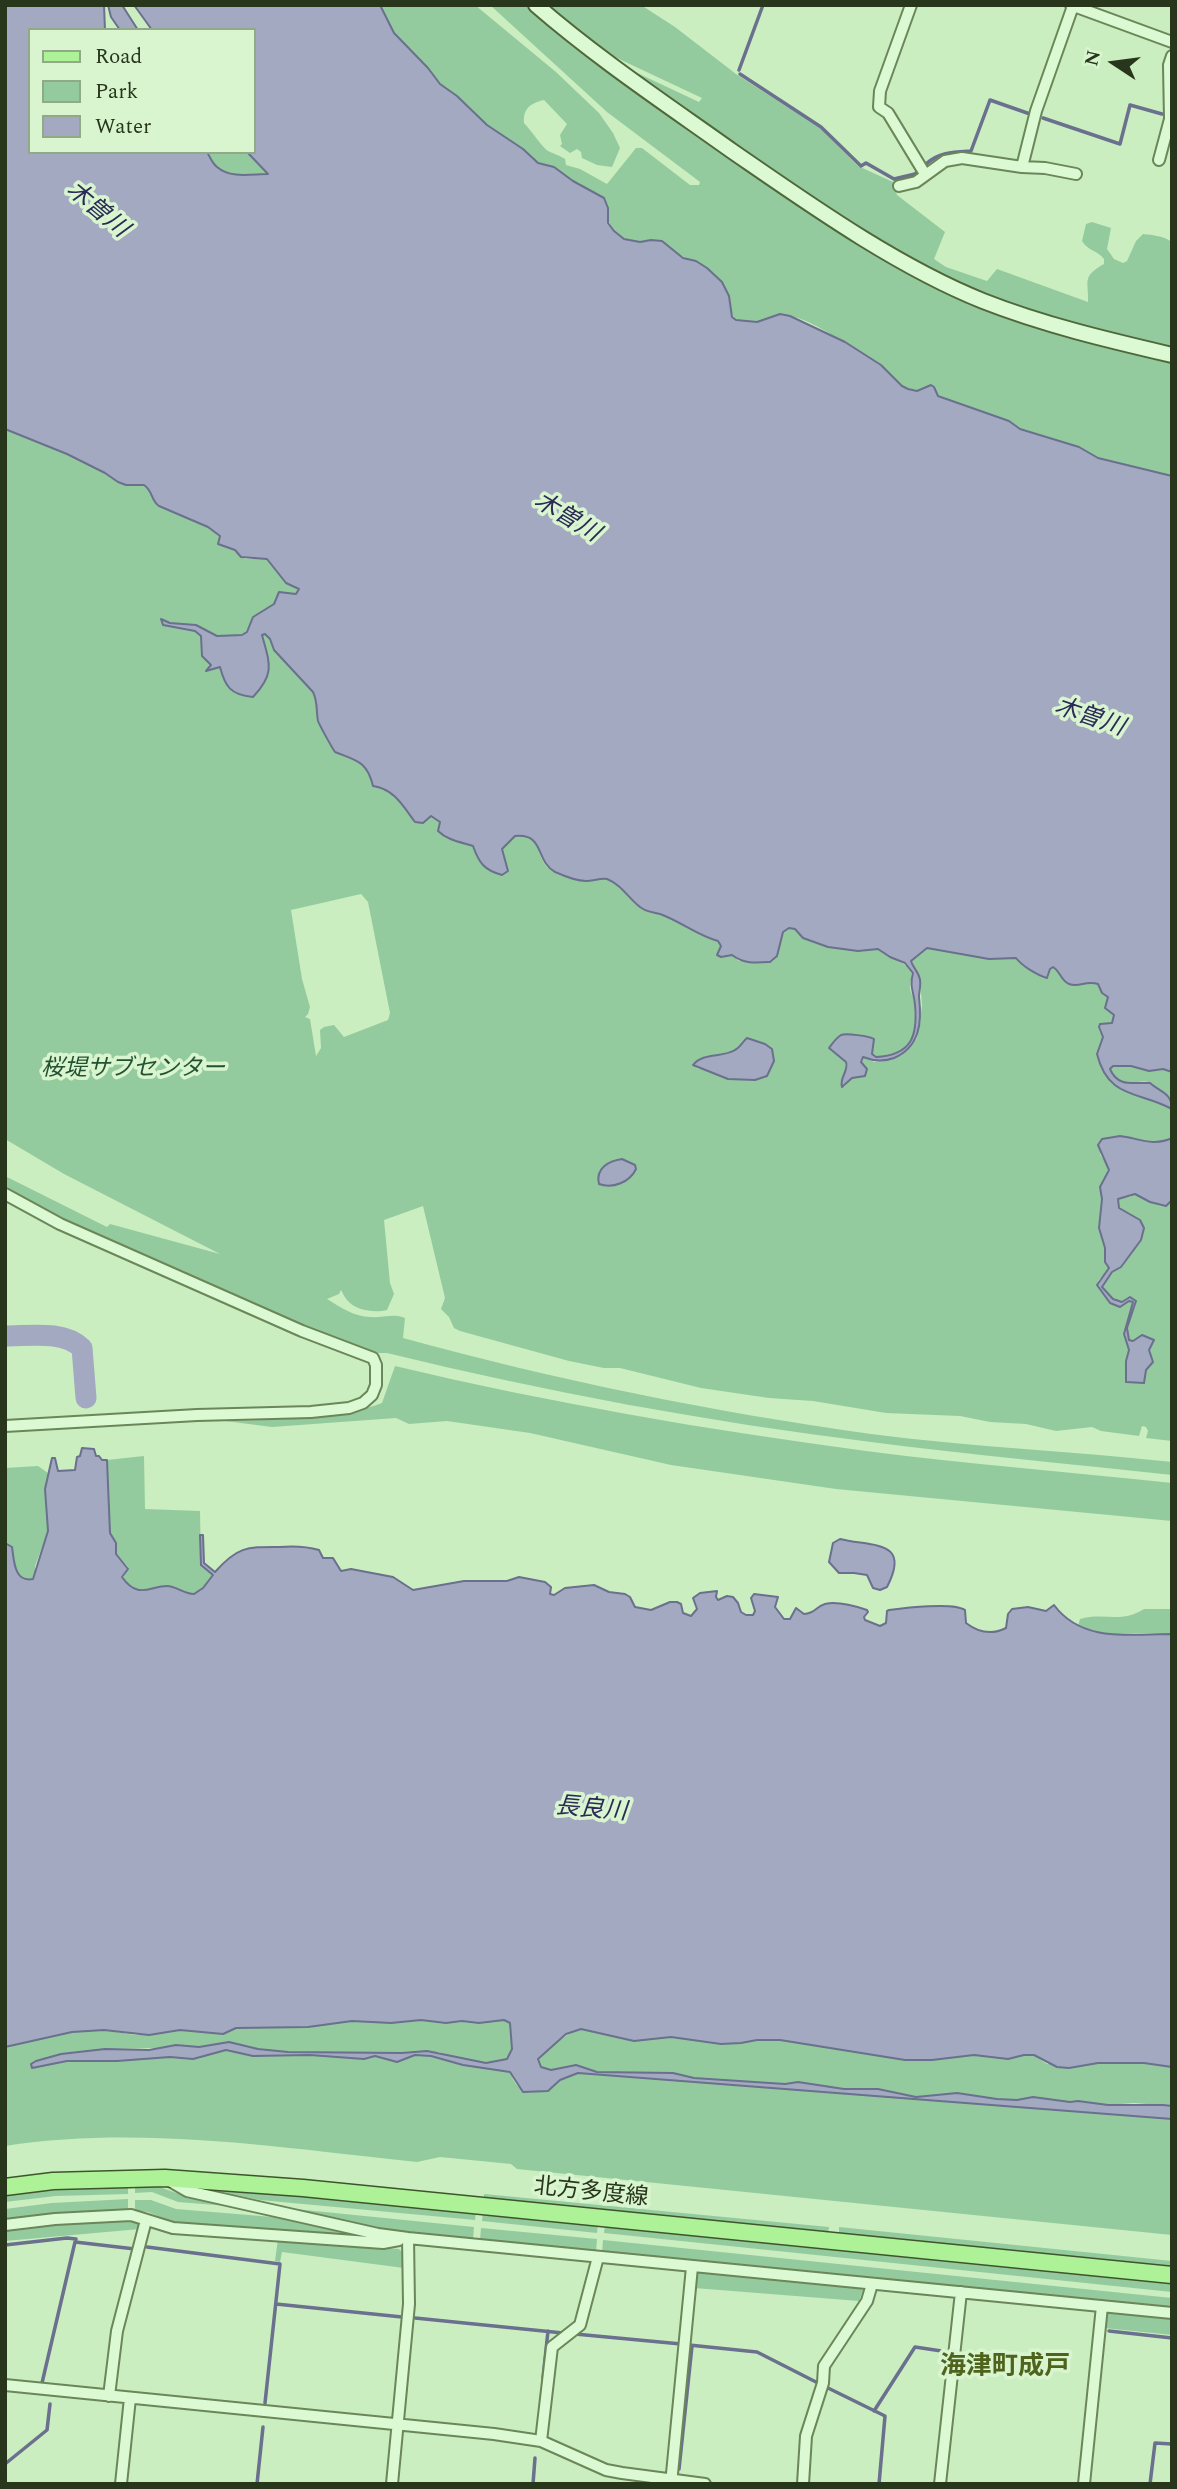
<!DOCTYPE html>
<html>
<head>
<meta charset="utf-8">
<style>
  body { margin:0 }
  #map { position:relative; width:1177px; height:2489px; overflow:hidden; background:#caeec0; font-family:Spectral,serif }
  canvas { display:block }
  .frame { position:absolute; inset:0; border:7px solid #28361c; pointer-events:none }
  .legend { position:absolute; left:28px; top:28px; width:228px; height:126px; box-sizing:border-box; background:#d8f5cf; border:2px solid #92a987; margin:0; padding:9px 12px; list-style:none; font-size:21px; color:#28361c }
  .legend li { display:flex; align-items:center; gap:14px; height:35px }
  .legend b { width:35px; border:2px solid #92a987 }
  .north { position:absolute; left:1079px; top:28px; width:70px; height:70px; -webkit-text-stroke:5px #d8f5cf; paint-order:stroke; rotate:283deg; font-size:19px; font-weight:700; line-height:28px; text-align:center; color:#28361c }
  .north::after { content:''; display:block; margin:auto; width:24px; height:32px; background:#28361c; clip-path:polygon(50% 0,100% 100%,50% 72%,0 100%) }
</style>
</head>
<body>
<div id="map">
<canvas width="1177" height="2489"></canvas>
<div class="frame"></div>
<ul class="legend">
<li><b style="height:9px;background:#adf297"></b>Road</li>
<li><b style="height:19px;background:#94cb9e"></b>Park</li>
<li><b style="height:19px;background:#a3a9c0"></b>Water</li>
</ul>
<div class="north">N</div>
</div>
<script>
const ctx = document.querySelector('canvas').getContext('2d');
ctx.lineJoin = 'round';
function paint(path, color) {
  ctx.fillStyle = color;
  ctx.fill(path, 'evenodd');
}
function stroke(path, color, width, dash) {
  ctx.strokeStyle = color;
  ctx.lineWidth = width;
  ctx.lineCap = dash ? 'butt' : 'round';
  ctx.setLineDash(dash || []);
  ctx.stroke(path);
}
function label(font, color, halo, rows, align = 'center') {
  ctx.font = font + ' Spectral,"Noto Sans JP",serif';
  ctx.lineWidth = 7;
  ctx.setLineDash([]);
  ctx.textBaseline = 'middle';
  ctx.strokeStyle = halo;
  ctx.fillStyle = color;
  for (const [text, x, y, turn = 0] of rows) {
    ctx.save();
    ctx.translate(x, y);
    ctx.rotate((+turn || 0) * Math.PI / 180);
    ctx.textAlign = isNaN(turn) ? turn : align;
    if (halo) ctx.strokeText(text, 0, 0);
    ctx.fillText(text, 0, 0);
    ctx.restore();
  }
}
const green = new Path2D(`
  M380 5H475L556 72 599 113 613 133 620 148 612 167 597 165 582 158 581 152 577 149 570 153 560 146 562 144 560 135 567 124 544 100C531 103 523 108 524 123 531 130 541 146 548 151 554 154 559 155 565 159L566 165 580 169 607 184 636 148H642L690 185H699L700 182 607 112 490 5H528L916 275 1172 359V476L1098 458 1079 447 1019 429 1009 421 938 395 934 387 931 386C905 398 900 383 882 367 871 357 855 348 842 341 825 331 803 316 783 315 767 314 754 329 737 320 729 316 732 303 729 296 726 285 718 278 710 271 701 263 691 262 682 256 674 252 668 244 660 241 653 238 646 242 639 242 619 241 605 226 608 208L579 183 573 181 554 167 538 163 523 149 487 125 457 96 439 84 428 68 394 33Z
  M545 5H641L675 27 736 74 821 129 858 166 893 182 897 195 945 232 934 259 946 267 987 281 997 269 1088 302C1089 281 1081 277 1104 264V259C1097 250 1088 251 1082 241L1086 224 1092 222 1111 228 1107 249 1114 259 1123 263 1127 261 1136 241 1143 234C1154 235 1163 236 1172 242V349L1025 311 927 270 808 197 616 63 699 102 702 98 602 51Z
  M207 152H247L269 175C252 173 232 180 217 167 212 163 210 157 207 152Z
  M5 429 67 454 105 473 118 482 126 485H144C153 491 151 501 159 506L208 527 220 537 221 545 235 550 245 559H267L286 583 300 589 296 594 284 593 277 595 274 604 253 616 247 632 242 635 217 636 190 624 166 626 195 631 202 638 201 652 211 665 208 671 220 667C225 686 228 693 250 697 275 682 270 659 262 634H265L270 639 274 650 313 692C318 701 316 710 318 720 319 724 329 742 331 745 337 755 347 754 356 759 363 763 367 769 372 776L371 783 399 799 412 819 423 823 431 816 473 846 477 857 508 872 502 849 515 835C543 833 535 854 547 867 560 881 588 881 606 879L628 892 635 902 651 912 679 921 710 939 718 941 739 961H773L777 956 783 932 789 928 795 929 803 938 828 947 858 951 874 948 881 950 890 957 911 968C914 976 909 981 910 989 911 993 913 996 914 999 916 1005 914 1010 915 1016 915 1044 905 1055 876 1057L872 1054 874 1040C867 1035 847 1032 840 1036 838 1037 832 1044 831 1045V1051C856 1063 841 1066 844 1087L852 1078 867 1069 861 1062 863 1057 874 1062 895 1057 907 1051 917 1038 922 1006 920 979 911 961 927 948 989 959 1016 958C1022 966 1036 975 1047 978L1049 976 1050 968 1053 967C1060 971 1061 980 1069 984 1080 988 1085 980 1098 984L1103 994 1108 997 1114 1015 1112 1023 1100 1024 1099 1030 1103 1037 1097 1054C1107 1095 1140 1093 1172 1109V1138L1170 1140C1148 1146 1140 1138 1120 1136L1100 1154 1108 1167 1107 1175 1100 1187 1102 1199 1099 1229 1105 1248V1262L1109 1269 1098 1281 1110 1303 1124 1305 1129 1301 1133 1302 1124 1333 1129 1350 1126 1361V1382H1140L1148 1366 1153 1362 1149 1350 1154 1342 1152 1339 1142 1335 1133 1341 1128 1340 1127 1328 1136 1304 1129 1297 1122 1302 1115 1301 1102 1287 1112 1272 1122 1267 1141 1240 1142 1222 1122 1211 1117 1203 1119 1198 1130 1197 1135 1194 1161 1206 1169 1204 1172 1200V1441L1146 1438 1148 1431 1146 1427 1142 1426 1139 1436 1101 1431 1092 1427 1056 1431 1026 1424 990 1422 960 1416 886 1413 813 1401 769 1398 701 1388 620 1368H604L569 1361 460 1331 454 1328 449 1317 441 1309 445 1298 423 1206 384 1220 390 1283 394 1294 387 1310C375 1313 356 1311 347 1300 344 1297 343 1293 341 1290L339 1294 327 1299C340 1307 355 1317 370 1317 382 1318 394 1313 405 1318L403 1338C556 1380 713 1412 871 1434 970 1447 1072 1451 1172 1462V1475C1072 1464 971 1455 871 1442 709 1422 546 1392 387 1353H377L305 1327 63 1220 5 1188V1176L107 1227 110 1224 220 1254 64 1174 5 1139ZM361 894 368 902 390 1013 388 1020 344 1037 334 1025 324 1027 320 1030 321 1048 316 1056 310 1019 305 1017 308 1014 310 1007 302 979 291 910ZM752 1039 765 1044 755 1080 696 1068 739 1048 743 1040Z
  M1113 1066H1131L1149 1071 1163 1069 1172 1072V1100C1168 1094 1165 1094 1159 1091 1155 1089 1154 1085 1150 1083 1137 1077 1124 1094 1110 1071Z
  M395 1366C550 1403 708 1430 866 1451 967 1464 1070 1472 1172 1483V1521L836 1489 671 1465 530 1433 447 1421 409 1424 396 1418 272 1427 225 1421C277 1419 333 1421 382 1403Z
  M144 1456 145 1509 200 1511 201 1565 214 1575 199 1592C185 1597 178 1585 166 1586 148 1588 139 1597 123 1579L128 1567 116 1554V1543L110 1533 107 1460Z
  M38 1466 48 1473 45 1489 48 1531 35 1566V1574L30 1581 20 1578 13 1562V1550L5 1543V1468Z
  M1144 1609H1172V1634L1134 1633 1107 1635 1078 1626 1080 1619C1104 1612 1121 1624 1144 1609Z
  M421 2020 445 2023 504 2020 510 2023 512 2049 507 2059C485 2067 460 2061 439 2052H288L258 2049 229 2042 199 2047 105 2049 61 2054 36 2061 32 2068 67 2061H117L170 2057 193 2059 226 2050 253 2056 310 2055 364 2059 375 2056 397 2062 415 2055 431 2056 463 2065 510 2072C518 2094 527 2091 548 2091L560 2080 578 2073 1172 2119V2235L517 2169 511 2164 440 2157 417 2162C281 2148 142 2125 5 2146V2047L72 2032 104 2030 135 2035 180 2030 223 2034 235 2028 259 2026 308 2027 352 2021 391 2023Z
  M581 2029 655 2039 671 2037 721 2044 741 2043 757 2040H780L905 2060H932L974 2055 1008 2059 1024 2055H1033L1047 2064 1144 2063 1172 2067V2106L1134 2103 1108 2105 1083 2101 1070 2102 1033 2097 1017 2100 997 2099 957 2093 916 2097 878 2089H844L798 2082 785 2084 695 2078 672 2073 597 2072 576 2065 551 2070 541 2067 538 2059C555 2046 560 2036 581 2029Z
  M128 2184V2194L56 2196 5 2202V2193L53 2188Z
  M135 2184H151L179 2194 253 2208 178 2202 152 2192 135 2193Z
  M189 2185 476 2212 475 2220 260 2200Z
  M484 2194 829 2227 828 2234 484 2201Z
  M128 2199V2211L5 2221V2209L52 2203Z
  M135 2200H151L176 2209 285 2218 375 2239 173 2222 148 2212 135 2211Z
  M295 2209 474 2227 473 2240 385 2231Z
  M483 2213 598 2224 597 2233 482 2221Z
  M133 2219 138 2223 140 2229 5 2241V2229L55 2222Z
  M605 2225 1172 2283V2292L604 2233Z
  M839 2227 1172 2261 1171 2268 839 2235Z
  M481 2228 597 2239 596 2252 480 2240Z
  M278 2239 399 2249 403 2253 404 2268 282 2252 280 2262 275 2261Z
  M603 2240 1172 2298V2309L602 2253Z
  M700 2271 859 2288 863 2290 859 2301 694 2288 696 2274Z
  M1108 2312 1172 2317V2335L1104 2328 1106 2315Z`);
const water = new Path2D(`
  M5 5H104L105 30H30V152H207C210 157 212 163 217 167 231 179 252 174 268 174L247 152H254V30H152L134 5H380L394 33 428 68 440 84 457 96 487 125 523 149 538 163 554 167 573 181 604 198 608 208V223L614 231 624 239 640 242 651 240 662 241 683 258 696 261 707 268 722 282 729 296 732 317 736 320 757 322 780 314 790 316 845 342 881 365 902 386 908 389 917 391 931 385 934 387 938 396 1009 421 1020 429 1079 447 1098 458 1172 476V1072L1163 1069 1149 1071 1131 1066H1113L1110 1069C1118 1088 1134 1082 1150 1083 1160 1092 1172 1093 1172 1109 1139 1091 1108 1099 1097 1054L1103 1037 1099 1027 1100 1024 1112 1023 1114 1015 1105 1008 1108 997 1102 993 1098 984C1085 980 1080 988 1069 984 1061 981 1060 971 1053 967L1050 969 1047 978C1037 975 1022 966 1016 958L989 959 927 948 911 961C913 968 919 972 920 980 921 986 919 992 919 997 922 1022 920 1047 894 1058 883 1062 873 1061 863 1057L861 1062 867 1069 865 1076 852 1078 842 1087C839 1078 849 1071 846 1062L829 1048C832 1044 836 1038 841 1035 846 1033 869 1036 874 1039L872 1054 876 1057C911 1055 918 1037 915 1005 914 991 909 988 913 973L905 963 890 957 878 949 858 951 828 947 803 938 795 929 789 928 783 932 777 956 770 962C755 963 744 964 732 955L721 957 717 955 721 946 718 941C698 936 680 921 660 914 652 912 646 912 640 907 628 898 622 885 607 879 601 878 592 881 586 881 576 881 564 876 555 872 535 861 545 833 515 836L502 849 508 871 502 875C484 870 479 863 473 846 460 842 447 840 438 831L440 822 431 816 423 823 415 822C403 806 394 789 373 786 367 761 357 761 335 752 332 748 319 724 318 721 316 711 318 702 313 692L274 650 270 639 265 634 262 635C270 664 275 674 253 697 230 695 225 686 220 667L206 671 211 665 202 656 201 636 195 631 163 625 161 619 170 623 196 625 217 636 242 635 247 632 253 617 274 604 279 592 296 594 299 589 286 583 267 559 241 557 235 550 218 544 220 536 208 527 159 506C151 501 153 491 144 485H126L118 482 105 473 67 454 5 429Z
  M108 5H122L138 30H120L111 17Z
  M747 1038 765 1044 772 1049 774 1061 767 1076 755 1080 728 1079 693 1065C703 1052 722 1058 735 1050 741 1047 742 1042 747 1038Z
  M1120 1136C1138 1138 1153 1147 1172 1138V1200L1166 1206 1150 1202 1135 1194 1118 1199 1119 1208 1140 1220 1144 1228 1141 1240 1121 1267 1112 1272 1102 1287 1113 1299 1122 1302 1130 1297 1136 1301 1127 1328 1129 1340 1133 1341 1142 1335 1154 1340 1149 1350 1153 1362 1146 1370 1144 1383 1126 1382V1361L1129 1350 1124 1334 1133 1302 1129 1301 1120 1307 1110 1303 1097 1285 1109 1268 1105 1262V1248L1099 1228 1102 1199 1100 1187 1109 1170 1098 1145 1102 1139Z
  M622 1159 635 1165 636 1169C630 1182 613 1189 599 1184 595 1168 609 1161 622 1159Z
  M82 1448 94 1449 96 1456H99L102 1460H107L110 1533 116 1543V1554L128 1569 122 1577C138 1600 150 1586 167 1586 176 1586 184 1594 194 1594L203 1588 213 1575 201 1565 200 1535H203L204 1563 215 1572C238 1546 247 1547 280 1547 293 1546 305 1546 319 1550L323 1558H333L341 1571 351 1569 393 1577 413 1590 464 1581H507L519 1577 545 1582 551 1587 550 1594 554 1595 565 1588 594 1585 609 1592 625 1594 630 1597 635 1607 651 1610 670 1602H677L681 1604 683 1613 691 1616 697 1609 693 1598 700 1593 717 1591 716 1597 718 1600 727 1596 733 1597 738 1603 741 1612 746 1615H753L755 1611 751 1598 754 1594 778 1597 775 1607 784 1619H790L796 1608 804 1614C816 1613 815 1607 825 1604 837 1601 855 1606 867 1610L868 1612 864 1617 865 1620 880 1626 886 1623 887 1611 889 1610C904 1608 954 1602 965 1610L966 1623C979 1633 992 1635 1006 1628L1008 1614 1012 1609 1028 1607 1046 1611 1054 1605C1082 1643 1130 1634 1172 1634V2067L1144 2063H1098L1069 2068 1057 2067 1034 2055H1024L1008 2059 974 2055 932 2060H905L780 2040H757L741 2043 721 2044 671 2037 634 2041 581 2029 566 2034 538 2059 541 2067 551 2070 576 2065 597 2072 673 2073 694 2078 785 2084 798 2082 844 2089H878L916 2097 957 2093 997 2099 1017 2100 1033 2097 1070 2102 1078 2101 1108 2105H1163L1172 2106V2119L578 2073 560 2080 548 2091 523 2092 510 2072 463 2065 431 2056 415 2055 397 2062 375 2056 364 2059 310 2055 253 2056 226 2050 193 2059 170 2057 117 2061H67L32 2068 31 2064 36 2061 61 2054 105 2049 149 2050 176 2045 199 2047 229 2042 258 2049 288 2052 402 2053 427 2051 486 2063 507 2059 512 2049 510 2023 504 2020 479 2023 462 2021 446 2023 421 2020 391 2023 352 2021 308 2027 236 2028 223 2034 180 2030 149 2035 104 2030 72 2032 5 2047V1543L12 1547C14 1560 14 1583 33 1579L48 1531 45 1489 52 1458H55L58 1471 75 1470 77 1457 80 1456Z
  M840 1539C871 1547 912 1539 887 1587L880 1590 873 1588 867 1575 854 1573H839L829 1562 833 1543Z`);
const stream = new Path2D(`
  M739 70 763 5
  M740 74 821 127 861 166 866 163 894 179 915 174 918 171
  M1043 118 1120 144 1130 105 1162 114
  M926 164C939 152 954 152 971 151L990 100 1030 114
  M5 2245 67 2238 76 2239 75 2242 135 2249
  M147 2247 280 2264 265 2403
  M276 2304 402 2317
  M415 2318 563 2333
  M1109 2331 1172 2338
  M575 2334 681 2344
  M689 2345 757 2352 818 2383
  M543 2378 548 2331
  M42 2383 75 2242
  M828 2388 885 2416 879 2484
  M874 2411 915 2347 948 2352
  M5 2464 47 2430 50 2404
  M679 2469 692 2346
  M257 2484 263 2427
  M533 2484 535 2458
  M1150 2484 1155 2443 1172 2444`);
const river = new Path2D(`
  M5 1336C30 1336 63 1330 82 1348L86 1398`);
const street = new Path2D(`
  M911 5 880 91 879 107 888 113 925 174
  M1071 5 1172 42
  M1159 160 1170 119 1169 65 1172 56
  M1022 167 1036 111 1073 6
  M899 186 916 182 945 161 962 158 1022 167 1045 168 1076 174
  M5 1194 60 1224 302 1331 373 1358 376 1365V1385L372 1395 363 1403 349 1408 311 1412 197 1415 5 1426
  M168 2180 187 2191 378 2234 408 2238 1172 2313
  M5 2225 55 2219 131 2215 173 2228 383 2243 399 2240
  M5 2385 494 2434 541 2441 606 2470 622 2473 705 2484
  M109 2396 117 2331 146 2220
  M541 2441 552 2347 580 2325 598 2257
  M121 2484 130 2398
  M392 2484 409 2304 408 2238
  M671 2484 692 2267
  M803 2484 806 2436 823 2383 824 2366 867 2301 872 2284
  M940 2484 961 2292
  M1084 2484 1102 2306`);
const secondary = new Path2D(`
  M536 5C597 58 666 104 732 151 809 204 896 266 983 301 1044 325 1108 340 1172 355`);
const primary = new Path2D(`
  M5 2187 53 2181 165 2178 303 2188 1172 2275`);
const parkNames = [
  ["桜堤サブセンター",133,1070]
];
const streetNames = [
  ["北方多度線",591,2194,6]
];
const waterNames = [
  ["木曽川",96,211,40],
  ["木曽川",566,519,31],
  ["木曽川",1089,719,19],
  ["長良川",591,1811,5]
];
const quarterNames = [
  ["海津町成戸",1005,2369]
];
paint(green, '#94cb9e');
paint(water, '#a3a9c0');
stroke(water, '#6a708d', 2);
stroke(stream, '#6a708d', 3.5);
stroke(river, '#a3a9c0', 21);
stroke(street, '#6b8658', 14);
stroke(secondary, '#4f683b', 18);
stroke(primary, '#3f542c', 19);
stroke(street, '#dbf9d3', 10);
stroke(secondary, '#dbf9d3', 14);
stroke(primary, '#adf297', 16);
label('italic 23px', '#235232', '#d8f5cf', parkNames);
label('23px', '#28361c', '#d8f5cf', streetNames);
label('italic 24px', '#2c2b56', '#d8f5cf', waterNames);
label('bold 26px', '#4f631c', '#d8f5cf', quarterNames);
</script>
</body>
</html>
